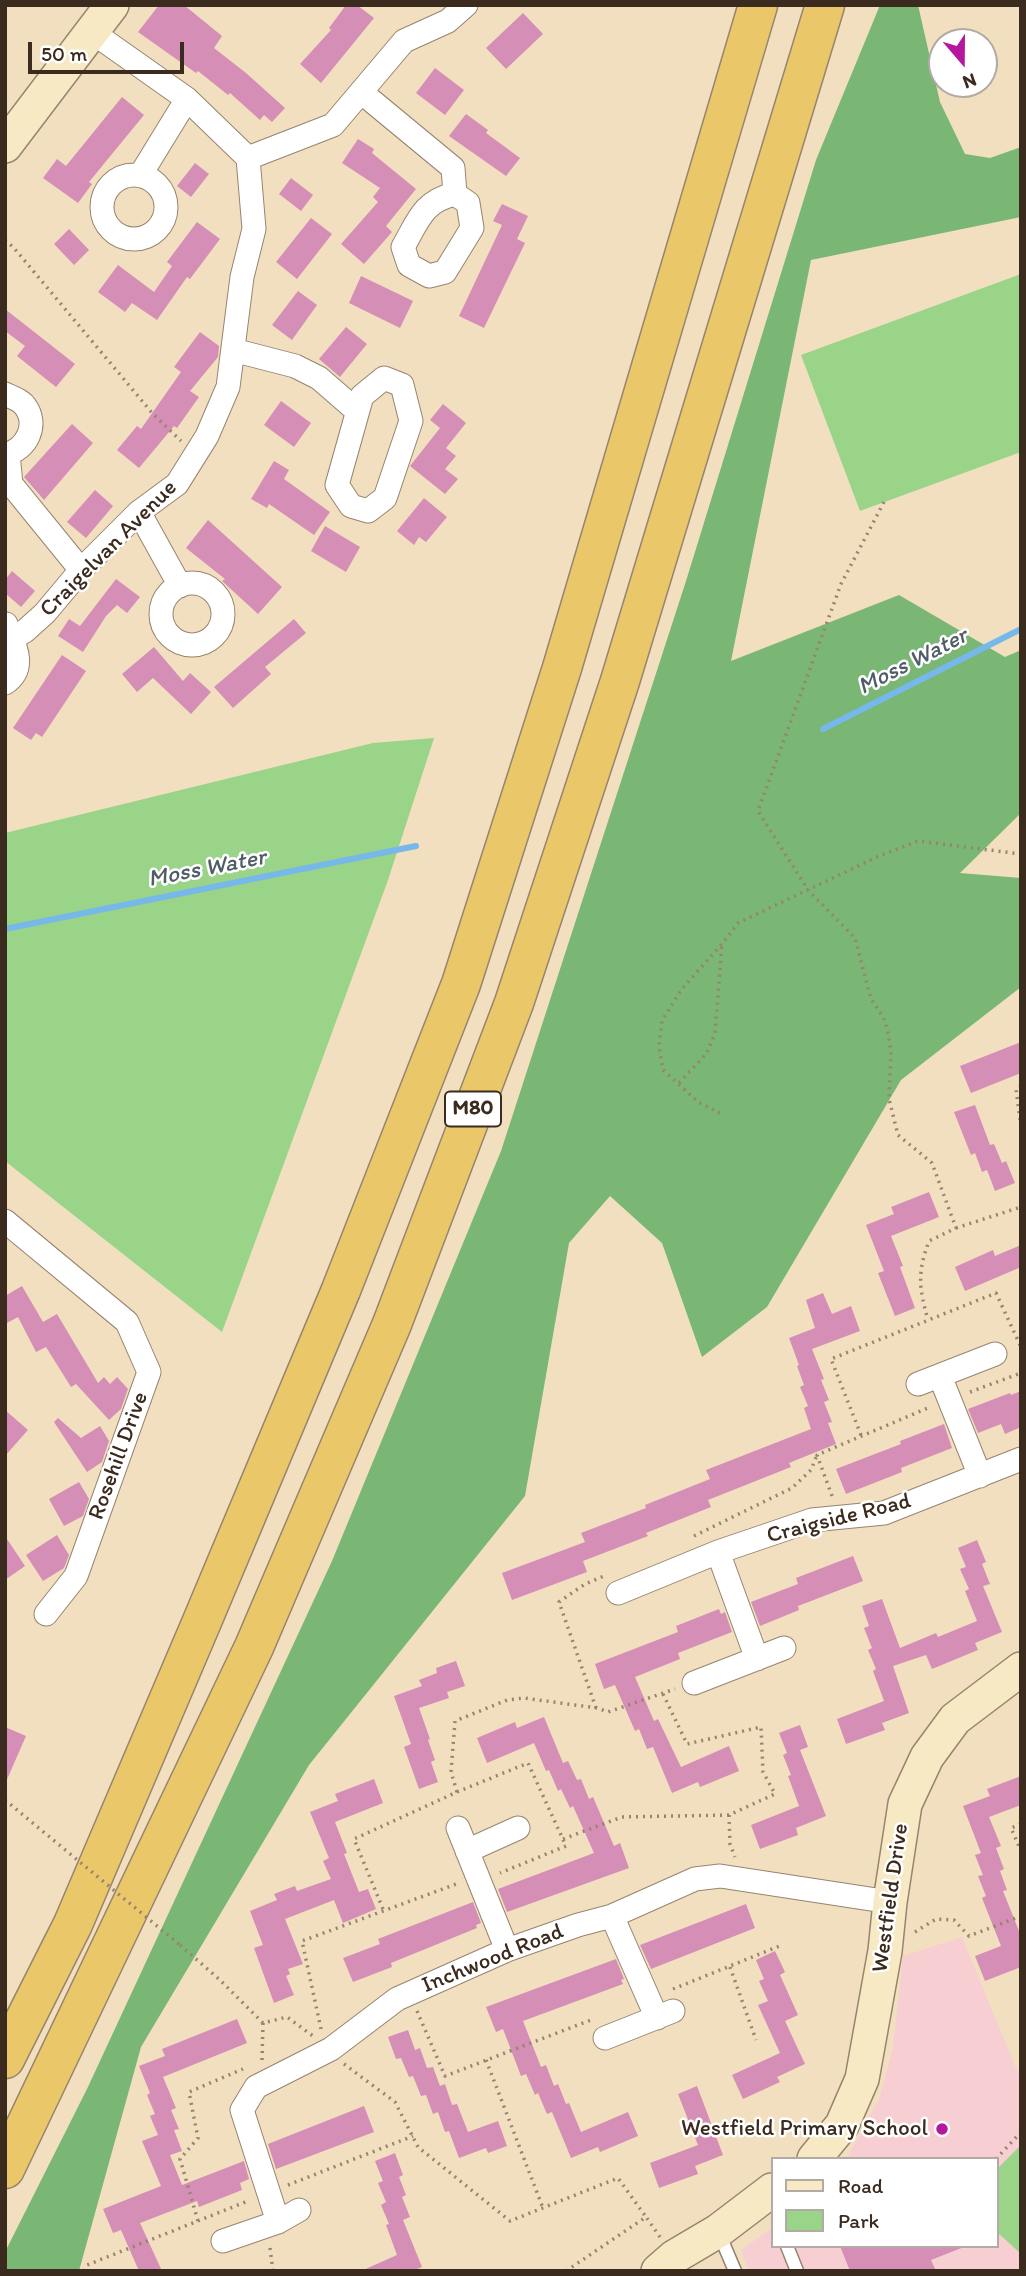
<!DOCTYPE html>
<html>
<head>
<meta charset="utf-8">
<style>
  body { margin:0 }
  #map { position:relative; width:1026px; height:2276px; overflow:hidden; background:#f2dfc0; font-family:Itim,sans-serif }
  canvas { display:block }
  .frame { position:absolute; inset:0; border:7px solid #3b2a1e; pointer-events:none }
  .legend { position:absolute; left:771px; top:2157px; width:228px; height:91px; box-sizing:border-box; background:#fff; border:2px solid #b1aaa5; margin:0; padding:9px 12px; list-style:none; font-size:21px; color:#3b2a1e }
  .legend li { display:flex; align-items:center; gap:14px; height:35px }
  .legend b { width:35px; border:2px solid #b1aaa5 }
  .north { position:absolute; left:928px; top:28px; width:70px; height:70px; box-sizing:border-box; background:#fff; border:2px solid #b1aaa5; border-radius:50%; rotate:160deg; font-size:19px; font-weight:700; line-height:28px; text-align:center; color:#3b2a1e }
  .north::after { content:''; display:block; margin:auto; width:24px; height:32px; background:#b5179e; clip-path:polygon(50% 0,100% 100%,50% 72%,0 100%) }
  .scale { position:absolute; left:28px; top:42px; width:156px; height:32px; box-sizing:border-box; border:4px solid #3b2a1e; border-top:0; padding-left:9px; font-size:21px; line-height:24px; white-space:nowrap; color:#3b2a1e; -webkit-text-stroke:5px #fff; paint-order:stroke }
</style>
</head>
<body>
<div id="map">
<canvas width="1026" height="2276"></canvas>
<div class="frame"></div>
<ul class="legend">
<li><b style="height:9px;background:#f7e9c3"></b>Road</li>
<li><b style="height:19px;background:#99d488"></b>Park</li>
</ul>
<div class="north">N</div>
<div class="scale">50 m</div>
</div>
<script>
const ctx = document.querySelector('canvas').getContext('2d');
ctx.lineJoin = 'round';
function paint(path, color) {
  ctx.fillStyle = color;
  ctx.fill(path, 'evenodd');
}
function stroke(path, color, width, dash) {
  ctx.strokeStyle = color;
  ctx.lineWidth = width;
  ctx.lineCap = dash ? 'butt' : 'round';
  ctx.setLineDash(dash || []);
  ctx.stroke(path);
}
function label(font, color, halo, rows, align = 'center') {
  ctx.font = font + ' Itim,sans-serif';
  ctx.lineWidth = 5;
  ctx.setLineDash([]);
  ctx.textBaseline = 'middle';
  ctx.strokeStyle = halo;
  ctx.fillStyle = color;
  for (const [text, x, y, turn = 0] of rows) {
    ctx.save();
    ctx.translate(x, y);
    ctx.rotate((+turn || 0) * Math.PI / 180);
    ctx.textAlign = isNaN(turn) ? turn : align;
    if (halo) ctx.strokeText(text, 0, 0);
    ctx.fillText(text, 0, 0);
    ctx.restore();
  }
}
const built = new Path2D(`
  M962 1937 1016 2068 1021 2072V2271H749L741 2250 772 2228V2246H996V2159H846L879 2099 893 2047 903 1956Z`);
const green = new Path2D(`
  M1021 274V452L860 511 801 355Z
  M434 738 388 880 222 1332 5 1161V833L373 743Z
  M1021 2145V2254L996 2231V2170Z`);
const forest = new Path2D(`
  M880 5H918L940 102 965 154 990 158 1021 147V217L811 260 731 661 899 595 1005 657 1021 650V813L960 873 1021 878V987L901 1080 767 1307 702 1357 662 1243 610 1196 569 1243 525 1496 309 1765 141 2047 79 2271H5V2252L87 2089 332 1561 501 1151 686 581 816 160Z`);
const stream = new Path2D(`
  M823 729 1021 629
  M5 929 416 846`);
const building = new Path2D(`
  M159 5H184L222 36 214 48 246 73 285 108 272 122 264 115 260 120 230 93 228 95 198 71 196 73 138 32Z
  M346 5H357L374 18 321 83 300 64 331 30 329 28Z
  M523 13 543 34 506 69 486 48Z
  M435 68 464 90 445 115 416 93Z
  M122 97 144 115 89 182 92 184 78 203 43 178 57 159 66 166Z
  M466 114 488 130 486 133 520 158 506 176 449 136Z
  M358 139 374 149 372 153 416 189 386 226 392 232 364 264 341 244 378 202 373 197 380 188 342 163Z
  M195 163 209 174 191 197 177 186Z
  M291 178 313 195 301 211 279 194Z
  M502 204 528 216 517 239 525 243 484 328 459 316 502 225 493 221Z
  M311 218 332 234 297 279 276 262Z
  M197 222 220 239 190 279 187 277 157 320 132 303 125 312 98 292 118 265 154 292 172 266 167 262Z
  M69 229 89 250 74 265 54 244Z
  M361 276 413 301 400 328 349 303Z
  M298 291 317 305 292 340 272 325Z
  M5 309 75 364 56 387 17 356 25 346 5 331Z
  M346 327 367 344 340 377 319 359Z
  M200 332 219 346 218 357 190 391 199 397 177 428 174 426 139 468 117 450 137 426 141 429 181 372 174 367Z
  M281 401 311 423 294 447 264 425Z
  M443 404 466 423 446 448 456 456 445 469 458 479 445 494 410 466 440 428 430 420Z
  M72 424 93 443 44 500 24 477Z
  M274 461 289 470 284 479 330 512 314 535 269 504 267 508 251 499Z
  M95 490 113 506 86 538 67 522Z
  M424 498 447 517 426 542 419 537 414 545 397 531Z
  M208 520 282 587 258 614 222 581 225 579 186 548Z
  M325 526 360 547 346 572 311 551Z
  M12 571 35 591 21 607 5 593V580Z
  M116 579 140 597 127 613 117 605 106 616 83 652 58 636 69 619 80 626Z
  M294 619 306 633 265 667 271 674 233 708 214 687Z
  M154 647 183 681 190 673 211 692 191 714 153 678 137 692 122 674Z
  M62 655 86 671 42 737 36 733 31 740 13 728Z
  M1021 1042V1073L971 1093 960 1066Z
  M975 1105 990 1145 994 1144 1002 1163 1006 1161 1015 1183 995 1191 987 1170 982 1172 975 1153 971 1155 954 1112Z
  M929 1192 939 1217 891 1236 903 1266 900 1267 915 1308 895 1316 878 1273 884 1271 866 1225 894 1214 891 1207Z
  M1021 1245V1267L965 1291 955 1267 993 1250 995 1256Z
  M22 1286 43 1322 57 1314 98 1383 104 1377 110 1384 117 1377 128 1389 121 1409 109 1420 76 1384 71 1387 46 1347 36 1352 18 1317 5 1324V1296Z
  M823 1293 832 1314 851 1306 860 1331 812 1349 824 1379 821 1380 829 1400 824 1402 832 1422 828 1423 836 1444 789 1463 791 1467 708 1500 711 1507 646 1533 648 1536 583 1561 587 1572 512 1600 502 1573 585 1542 581 1533 646 1508 645 1505 710 1479 706 1470 811 1429 804 1408 808 1406 800 1387 804 1385 797 1366 799 1365 789 1338 815 1328 806 1300Z
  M1021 1391V1427L1005 1434 1001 1424 978 1433 968 1409 1010 1393 1011 1395Z
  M5 1410 28 1430 5 1456Z
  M58 1418 81 1438 100 1426 109 1441 102 1462 87 1472 54 1422Z
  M944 1424 952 1448 901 1468 902 1472 846 1494 836 1469 901 1444 900 1441Z
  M79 1482 89 1499 83 1516 64 1526 49 1499Z
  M57 1535 69 1555 64 1568 43 1581 26 1555Z
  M5 1536 25 1566 5 1580Z
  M977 1540 986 1562 982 1564 990 1584 983 1586 1002 1632 975 1643 978 1650 932 1669 926 1655 893 1666 909 1713 882 1723 885 1730 846 1744 837 1719 884 1701 873 1671 876 1669 868 1650 872 1648 864 1628 869 1626 862 1606 882 1599 900 1648 936 1633 938 1637 977 1621 965 1591 969 1589 960 1569 966 1567 958 1548Z
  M853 1556 863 1581 798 1606 799 1610 760 1626 751 1602 798 1584 796 1578Z
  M719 1609 721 1614 725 1612 732 1632 678 1653 680 1659 635 1677 654 1721 658 1719 681 1767 729 1746 739 1771 700 1787 698 1782 672 1793 653 1747 647 1749 639 1729 635 1731 615 1685 604 1689 595 1664 678 1632 676 1626Z
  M456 1661 465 1686 447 1692 449 1698 419 1708 430 1739 428 1740 435 1760 431 1762 438 1782 419 1789 404 1747 411 1744 394 1696 422 1686 419 1680 437 1673 436 1668Z
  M544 1717 563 1763 568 1761 577 1780 581 1779 589 1799 593 1797 614 1846 620 1843 629 1868 507 1912 498 1889 594 1853 573 1806 570 1808 561 1789 558 1791 549 1770 546 1771 534 1743 487 1763 477 1738 515 1722 517 1728Z
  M800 1725 808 1747 800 1750 826 1816 796 1828 798 1835 760 1849 751 1825 799 1806 788 1776 791 1775 783 1755 787 1753 779 1733Z
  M5 1727 26 1736 5 1784Z
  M1021 1776V1805L989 1817 1001 1846 996 1848 1004 1869 1000 1871 1007 1890 1003 1891 1021 1936V1967L985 1981 975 1956 1001 1946 982 1898 986 1896 978 1876 983 1875 975 1855 981 1853 963 1806 990 1796 987 1789Z
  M374 1779 383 1803 335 1822 347 1853 344 1854 359 1892 368 1889 376 1909 343 1923 334 1900 285 1919 303 1964 288 1969 290 1974 286 1976 294 1995 274 2003 254 1948 263 1945 250 1911 277 1900 274 1894 295 1886 297 1891 331 1879 323 1861 329 1858 310 1812 338 1801 335 1794Z
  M473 1902 481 1923 476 1925 477 1928 391 1963 392 1967 353 1982 343 1958 380 1944 378 1939Z
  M746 1904 755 1928 651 1969 640 1945Z
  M775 1951 785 1972 780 1975 798 2015 785 2021 805 2064 777 2077 780 2082 743 2099 732 2075 780 2053 758 2005 768 2001 759 1981 764 1979 756 1960Z
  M616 1959 624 1979 621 1980 623 1984 523 2021 541 2067 546 2065 554 2086 558 2084 566 2104 569 2103 581 2132 628 2112 638 2136 600 2152 598 2147 571 2158 552 2112 547 2114 538 2093 535 2095 526 2074 521 2076 503 2029 496 2032 486 2007Z
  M237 2019 247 2043 163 2077 176 2108 171 2110 179 2129 174 2130 182 2151 170 2155 182 2185 244 2161 249 2179 240 2183 242 2190 199 2207 197 2201 140 2223 162 2271H139L121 2230 113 2233 103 2209 161 2186 142 2141 158 2135 150 2116 155 2114 147 2095 150 2093 139 2066 165 2056 162 2049Z
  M408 2030 415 2050 420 2048 427 2068 433 2067 440 2086 445 2084 452 2105 457 2104 468 2132 498 2121 507 2146 488 2153 486 2148 459 2158 449 2131 445 2132 438 2112 433 2114 426 2095 421 2096 413 2076 409 2077 401 2058 396 2059 388 2037Z
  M697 2086 723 2155 695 2166 698 2174 659 2188 650 2163 698 2145 678 2094Z
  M364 2106 374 2132 276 2169 268 2144Z
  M395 2153 403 2175 399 2177 406 2195 402 2197 410 2217 403 2220 422 2267 412 2271H361L397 2255 386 2225 389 2224 381 2205 386 2202 378 2183 383 2181 375 2161Z
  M840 2246H964V2247L931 2260 936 2271H850Z`);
const path = new Path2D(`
  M5 240 14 248 153 414 181 441
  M884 502 841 584 758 811 808 890 855 938 871 999 883 1017 887 1028 891 1052 889 1099 898 1135 932 1163 956 1228 929 1241C917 1273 919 1288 928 1320
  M679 1083 707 1053 715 1033 722 944
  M1021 1086 1016 1089 1021 1127
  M720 1113 698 1102 663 1070 659 1046 662 1021 681 990 722 944 738 923 879 856 918 841 1021 854
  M956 1228 1021 1207
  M970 1392 1021 1373
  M861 1435 831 1359 996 1293 1021 1347
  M832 1496 817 1455 930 1407
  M694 1536 792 1488 811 1470 817 1455
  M663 1694 687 1744 761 1727 763 1772 775 1794 729 1815 730 1844 735 1857
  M596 1708 559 1602 585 1584 604 1576
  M457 1792 528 1763 566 1846 500 1873
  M1021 1824 1011 1828 1021 1851
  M563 1839 622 1817 729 1815
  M383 1909 354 1839 457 1792 451 1772 455 1721 507 1700 524 1698 597 1708 608 1712 675 1689
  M915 1932 936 1919 954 1920 969 1936 1021 1916
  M180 1945 220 1980 263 2023 287 2017 313 2036
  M730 1967 756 2040
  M673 1989 782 1945
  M417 2011 445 2076 591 2020
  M321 2029 302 1941 459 1883
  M262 2060 263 2023
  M486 2060 543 2208
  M344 2064 395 2102 418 2147 510 2221 618 2178 646 2217
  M996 2159 1021 2132
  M288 2185 413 2136
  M198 2221 180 2159 198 2138 189 2092 243 2069
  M270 2248 273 2271
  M84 2271 87 2265 248 2201
  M566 2271 646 2217 660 2237`);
const lane = new Path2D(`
  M718 2231 735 2271
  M787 2246 797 2271`);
const street = new Path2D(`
  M361 92 453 168 455 194
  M248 158 333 125 404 41 448 21 466 5
  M141 174 187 99
  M102 207a32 32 0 1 1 64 0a32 32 0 1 1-64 0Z
  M455 194 468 203 472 228 445 272 429 276 409 265 403 247C418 221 423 201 455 194Z
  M233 350 295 366 319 378 357 411
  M384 378 402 385 411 421 385 498 368 511 351 506 337 485 362 396Z
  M5 394C11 397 21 400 25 406 39 425 27 449 5 455
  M8 454 11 484 81 570
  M139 512 180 586
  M161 614a31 31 0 1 1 62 0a31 31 0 1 1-62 0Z
  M12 638 25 631 45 613 81 570 139 512 177 484 207 436 228 387 242 277 254 229 248 158 187 99 92 32
  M5 683C28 668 14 643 6 624
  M5 1221 127 1322 149 1372 76 1576 46 1614
  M940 1376 980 1476
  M918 1384 995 1354
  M718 1552 757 1659
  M618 1593 718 1552 812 1520 884 1513 1021 1459
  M694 1683 784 1648
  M458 1828 507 1950
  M467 1851 518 1828
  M612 1916 657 2018
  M605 2038 673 2011
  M278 2222 242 2110 256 2087 331 2049 397 1999 507 1950 578 1925 612 1916 695 1879 720 1876 890 1902
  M223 2241 278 2222 299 2210`);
const secondary = new Path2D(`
  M5 146 112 5
  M814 2159 842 2125 862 2079 885 1951 890 1902 905 1804 927 1757 955 1719 1021 1669
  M658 2271 674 2257 718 2231 772 2190`);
const highway = new Path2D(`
  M5 2059 73 1924 203 1619 341 1290 461 984 562 668 758 5
  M5 2169 254 1647 392 1324 514 1003 620 681 825 5`);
const pathBridge = new Path2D(`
  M5 1800 180 1945`);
const markers = [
  [942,2129,7,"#b5179e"]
];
const shields = [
  [473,1109,56]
];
const shieldNames = [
  ["M80",473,1109]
];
const streetNames = [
  ["Craigelvan Avenue",109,549,-45],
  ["Rosehill Drive",119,1456,-70],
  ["Craigside Road",839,1519,-14],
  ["Westfield Drive",891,1898,-82],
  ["Inchwood Road",493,1959,-22]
];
const poiNames = [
  ["Westfield Primary School",928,2129]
];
const waterNames = [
  ["Moss Water",913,662,-27],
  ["Moss Water",207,869,-11]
];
paint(built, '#f7cfd3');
paint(green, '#99d488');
paint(forest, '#7ab674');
stroke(stream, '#77b8eb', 6);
paint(building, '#d58eb6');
stroke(lane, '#96846f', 15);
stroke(street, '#96846f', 25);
stroke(secondary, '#96846f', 36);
stroke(highway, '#96846f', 41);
stroke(path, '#96846f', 3.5, [2, 5]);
stroke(lane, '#fff', 12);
stroke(street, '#fff', 23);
stroke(secondary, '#f7e9c3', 33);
stroke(highway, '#eac769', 38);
stroke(pathBridge, '#96846f', 3.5, [2, 5]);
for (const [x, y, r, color] of markers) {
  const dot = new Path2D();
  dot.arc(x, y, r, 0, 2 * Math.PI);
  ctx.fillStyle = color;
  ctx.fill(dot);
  stroke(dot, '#fff', 2.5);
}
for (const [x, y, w] of shields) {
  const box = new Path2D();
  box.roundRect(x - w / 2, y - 17.5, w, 35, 5);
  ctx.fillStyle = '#fff';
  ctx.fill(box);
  stroke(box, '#3b2a1e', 2);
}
label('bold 21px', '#3b2a1e', null, shieldNames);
label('23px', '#3b2a1e', '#fff', streetNames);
label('23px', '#3b2a1e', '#fff', poiNames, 'right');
label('italic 24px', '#505c66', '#fff', waterNames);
</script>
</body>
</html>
